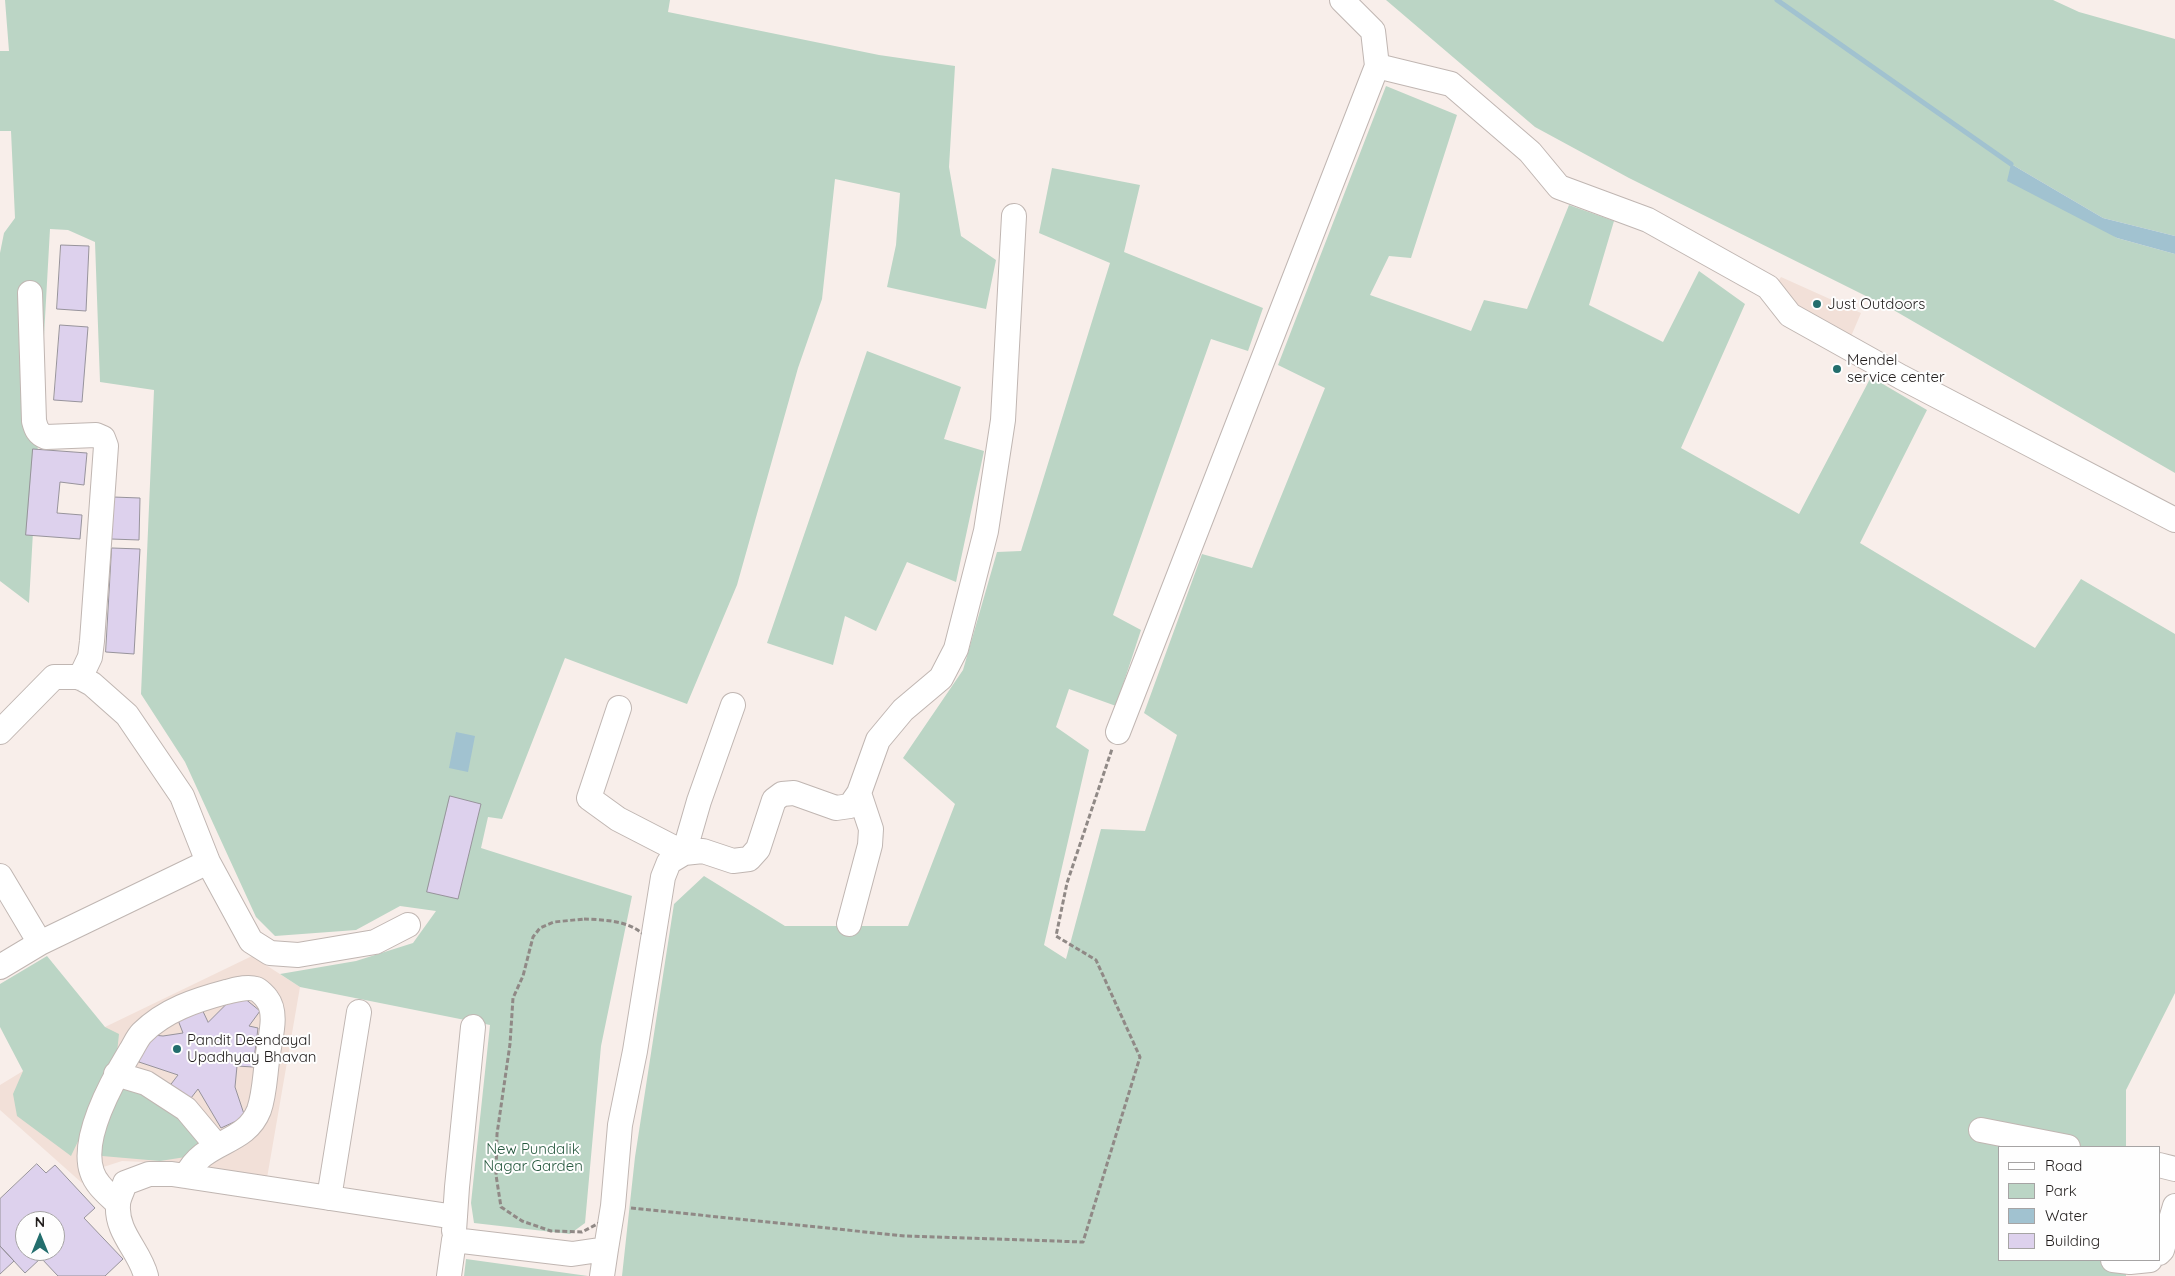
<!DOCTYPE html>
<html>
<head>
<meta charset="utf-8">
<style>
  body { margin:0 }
  #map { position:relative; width:2175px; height:1276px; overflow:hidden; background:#f8eeea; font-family:Quicksand,sans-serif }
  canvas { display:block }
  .legend { position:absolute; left:1998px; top:1146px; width:162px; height:115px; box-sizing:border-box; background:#fefefe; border:1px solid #a6a4a4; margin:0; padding:6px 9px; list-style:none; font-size:15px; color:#211d1c }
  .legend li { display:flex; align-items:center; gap:10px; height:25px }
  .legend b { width:25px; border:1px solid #a6a4a4 }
  .north { position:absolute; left:15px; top:1211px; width:50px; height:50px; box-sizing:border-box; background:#fefefe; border:1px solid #a6a4a4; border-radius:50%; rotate:0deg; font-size:14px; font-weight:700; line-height:20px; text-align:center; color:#211d1c }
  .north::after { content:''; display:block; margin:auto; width:18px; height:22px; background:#236e6d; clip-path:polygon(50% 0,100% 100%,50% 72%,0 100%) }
</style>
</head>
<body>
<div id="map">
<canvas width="2175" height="1276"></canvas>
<ul class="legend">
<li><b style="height:6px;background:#fff"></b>Road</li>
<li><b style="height:14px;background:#bbd5c5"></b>Park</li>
<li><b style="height:14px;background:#a1c2d0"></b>Water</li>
<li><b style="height:14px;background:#ddd1ed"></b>Building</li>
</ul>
<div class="north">N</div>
</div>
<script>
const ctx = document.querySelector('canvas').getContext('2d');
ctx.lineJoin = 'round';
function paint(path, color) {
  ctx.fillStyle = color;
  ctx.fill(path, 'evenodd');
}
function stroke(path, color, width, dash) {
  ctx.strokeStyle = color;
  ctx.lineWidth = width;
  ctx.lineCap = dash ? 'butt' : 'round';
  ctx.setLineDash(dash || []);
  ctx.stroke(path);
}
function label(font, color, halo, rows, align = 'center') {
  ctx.font = font + ' Quicksand,sans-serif';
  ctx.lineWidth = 4;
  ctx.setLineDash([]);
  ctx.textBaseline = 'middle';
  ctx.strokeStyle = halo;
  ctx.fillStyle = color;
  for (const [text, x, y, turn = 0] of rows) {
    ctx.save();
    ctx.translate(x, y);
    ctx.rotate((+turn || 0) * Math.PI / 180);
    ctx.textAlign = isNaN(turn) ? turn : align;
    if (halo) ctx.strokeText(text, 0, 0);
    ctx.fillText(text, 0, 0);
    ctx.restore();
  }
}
const built = new Path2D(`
  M1781 277 1861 313 1849 341 1800 314 1775 286Z
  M252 956 300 987 267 1178 192 1164 122 1161 91 1171 82 1183 0 1110V1085L23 1071 105 1027Z`);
const green = new Path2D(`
  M5 0H670L668 12 879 55 955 66 949 167 961 236 996 260 986 309 887 287 896 245 900 193 835 179 822 299 798 368 737 585 687 704 565 658 502 819 488 817 481 848 632 896 601 1046 585 1223 570 1234 474 1223 471 1203 490 1025 300 987 280 974 356 961 413 943 436 911 400 906 356 930 275 936 256 917 185 762 141 694 154 390 100 382 95 242 68 230 50 229 29 603 0 581V253L4 233 15 218 11 131H0V51H9Z
  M1386 0H2053L2079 12 2175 39V236L2103 218 2011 164 2117 238 2175 254V473L1890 308 1629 178 1535 127Z
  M1386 86 1457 115 1411 258 1389 256 1370 295 1471 331 1484 300 1527 309 1569 205 1614 221 1589 305 1663 342 1699 271 1745 304 1681 448 1799 514 1871 377 1927 410 1860 543 2035 648 2081 579 2175 634V993L2126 1090V1147H1999V1260H2126V1276H622L635 1157 674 904 704 876 785 926H908L955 804 903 758 963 670 997 552 1021 551 1110 263 1039 233 1052 168 1140 185 1124 252 1263 308 1248 351 1211 339 1113 615 1141 630 1116 706 1069 689 1056 727 1089 750 1044 945 1066 959 1101 829 1145 831 1177 735 1144 713 1202 554 1252 568 1325 388 1278 365Z
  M867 351 961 387 944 439 984 451 956 582 907 562 876 631 845 616 833 665 767 643Z
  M47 956 105 1027 119 1034 116 1062 71 1156 17 1116 13 1094 23 1071 0 1027V984Z
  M123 1089 147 1090 216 1135 192 1156 160 1161 102 1156V1138L108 1106Z
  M466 1259 588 1276H464Z`);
const water = new Path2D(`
  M2011 164 2103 218 2175 236V254L2117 238 2007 181Z
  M456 732 475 736 468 772 449 768Z`);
const stream = new Path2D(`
  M1777 0 2011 164`);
const building = new Path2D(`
  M61 245 89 246 86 311 57 309Z
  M60 325 88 327 82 402 54 400Z
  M33 449 87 453 84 485 60 482 57 513 82 515 80 539 26 535Z
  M113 497 140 498 139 540 111 539Z
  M112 548 140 549 134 654 106 652Z
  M450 796 481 804 458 899 427 892Z
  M238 993 260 1011 249 1026 258 1028 253 1067 237 1066 235 1087 245 1117 221 1128 198 1089 184 1107 165 1092 178 1075 139 1062 143 1034 163 1036 183 1033 176 1015 200 1005 208 1022Z
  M37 1164 46 1173 55 1165 95 1208 84 1218 123 1259 105 1276H58L41 1258 25 1273 0 1246V1199ZM25 1221H55V1251H25Z
  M0 1246 14 1261 0 1274Z`);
const path = new Path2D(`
  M584 919C604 920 628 920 644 935L632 1032 619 1095 601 1222 582 1232 551 1231 522 1221 501 1207 496 1175 497 1134 510 1044 513 998 523 976 533 937 540 928 554 922Z
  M631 1208 905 1236 1083 1242 1140 1057 1096 960 1056 936 1067 883 1112 749`);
const minor = new Path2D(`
  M1342 0 1373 31 1377 66 1451 84 1530 152 1559 187 1648 220 1768 287 1790 315 1901 377 2175 520
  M30 293 34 421C36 429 38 434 46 437L96 435 103 438 106 446 92 641 90 657 80 678
  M619 708 589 798 618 819 684 853 699 801 733 705
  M0 732 54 677H79L92 684 127 715 182 796 208 862
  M1118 732 1377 66
  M0 876 40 943
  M849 924 870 845 871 829 859 793
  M0 967 40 943 208 862 251 941 270 953 298 955 375 942 408 925
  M116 1074 146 1083 186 1109 217 1146
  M1981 1130 2068 1147
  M2159 1165 2175 1169
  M329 1198 359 1012
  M118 1204C108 1194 96 1185 92 1172 80 1138 113 1080 130 1052 134 1046 137 1038 142 1033 165 1010 196 1000 226 992 235 990 247 986 256 989 259 990 265 996 267 999 278 1013 270 1038 268 1054 265 1072 265 1093 259 1110 245 1146 204 1139 186 1176
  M454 1231 457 1187 473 1027
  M2159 1253 2162 1250 2175 1206
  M2113 1260 2130 1262 2150 1260
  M146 1276C140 1251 116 1233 118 1205 118 1198 123 1190 125 1183L149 1174H172L455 1217
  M449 1276 454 1240 572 1254 606 1249 613 1206 620 1125 635 1051 663 877 669 862 684 853 703 851 733 861 749 859 758 849 774 800 782 794 794 793 836 808 850 806 859 793 878 740 903 710 941 678 956 649 986 531 1003 420 1014 216
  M602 1276 606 1249`);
const markers = [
  [1817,304,5,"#236e6d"],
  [1837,369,5,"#236e6d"],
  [177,1049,5,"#236e6d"]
];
const poiNames = [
  ["Just Outdoors",1827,304],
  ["Mendel",1847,360],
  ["service center",1847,377],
  ["Pandit Deendayal",187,1040],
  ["Upadhyay Bhavan",187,1057]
];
const parkNames = [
  ["New Pundalik",533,1149],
  ["Nagar Garden",533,1166]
];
paint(built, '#f2e0d8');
paint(green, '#bbd5c5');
paint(water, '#a1c2d0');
stroke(stream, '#a1c2d0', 5);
paint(building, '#ddd1ed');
stroke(building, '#97939b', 1);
stroke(minor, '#c0b6b2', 26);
stroke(path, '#908986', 3, [5, 2.5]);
stroke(minor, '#fff', 24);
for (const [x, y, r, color] of markers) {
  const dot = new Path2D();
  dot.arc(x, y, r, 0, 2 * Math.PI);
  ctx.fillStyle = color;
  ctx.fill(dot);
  stroke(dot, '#fefefe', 2);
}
label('15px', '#211d1c', '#fefefe', poiNames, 'left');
label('15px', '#27593f', '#fefefe', parkNames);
</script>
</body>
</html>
